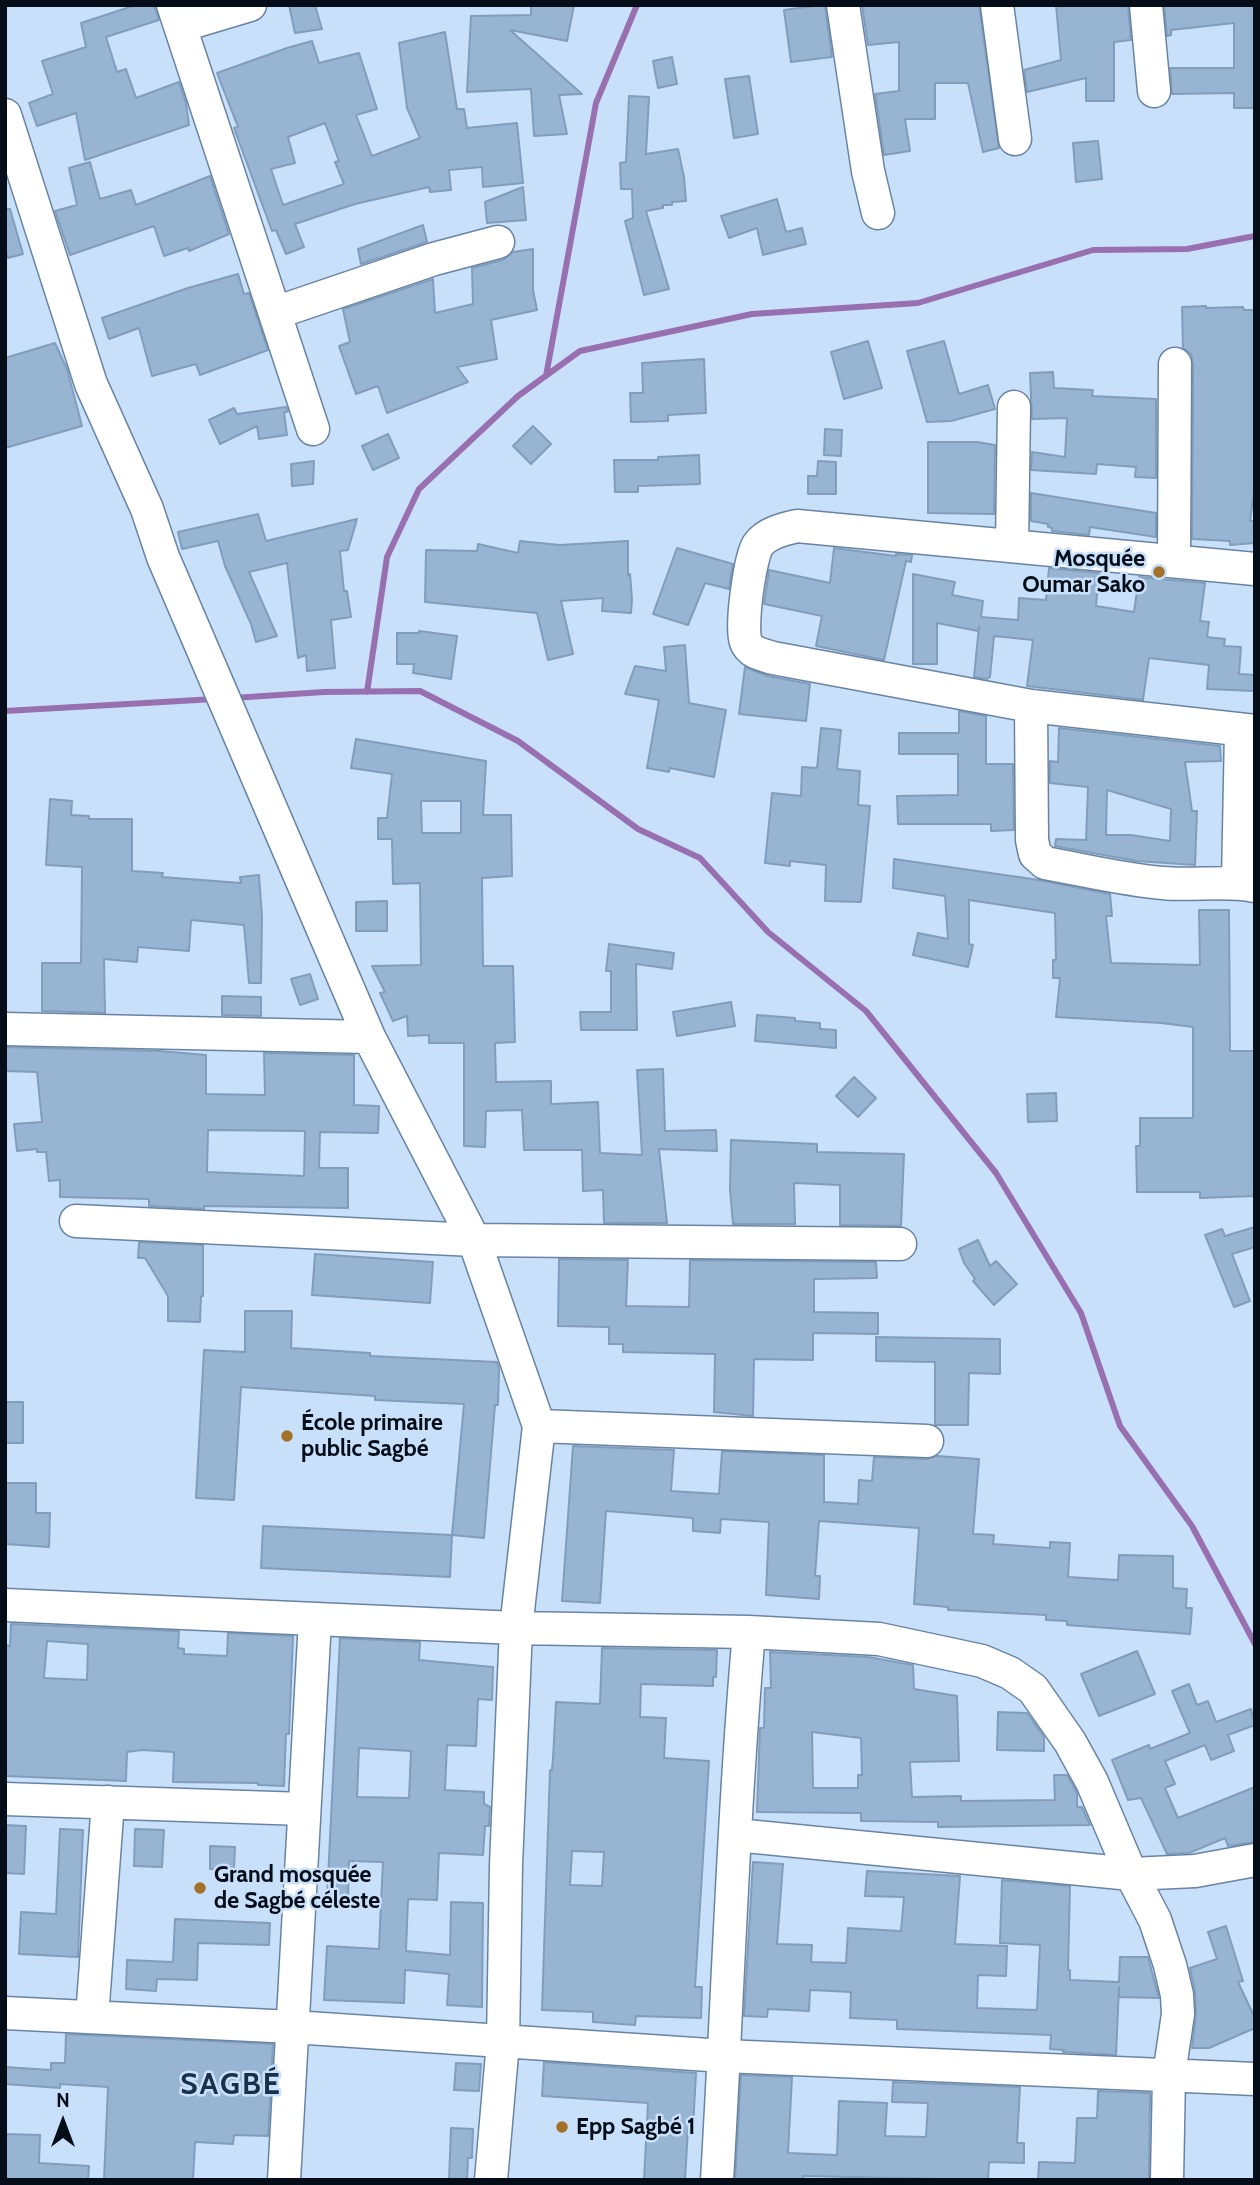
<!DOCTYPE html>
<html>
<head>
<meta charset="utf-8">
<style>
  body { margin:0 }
  #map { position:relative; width:1260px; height:2185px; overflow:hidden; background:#c9e0fb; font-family:Cabin,sans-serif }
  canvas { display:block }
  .frame { position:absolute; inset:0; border:7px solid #050d18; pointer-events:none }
  .north { position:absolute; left:28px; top:2087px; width:70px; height:70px; -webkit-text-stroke:5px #c9e0fb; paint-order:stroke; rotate:0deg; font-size:19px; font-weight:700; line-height:28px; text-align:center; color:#050d18 }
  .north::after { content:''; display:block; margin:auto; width:24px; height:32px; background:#050d18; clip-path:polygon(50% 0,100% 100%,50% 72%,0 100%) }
</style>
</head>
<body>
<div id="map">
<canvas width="1260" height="2185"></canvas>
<div class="frame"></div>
<div class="north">N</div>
</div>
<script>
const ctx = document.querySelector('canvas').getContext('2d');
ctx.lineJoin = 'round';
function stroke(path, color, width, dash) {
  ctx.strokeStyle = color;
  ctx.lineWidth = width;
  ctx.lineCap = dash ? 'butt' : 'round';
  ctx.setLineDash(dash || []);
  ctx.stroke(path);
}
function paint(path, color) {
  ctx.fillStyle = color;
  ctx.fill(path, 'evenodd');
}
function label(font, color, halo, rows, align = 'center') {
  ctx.font = font + ' Cabin,sans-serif';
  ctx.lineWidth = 5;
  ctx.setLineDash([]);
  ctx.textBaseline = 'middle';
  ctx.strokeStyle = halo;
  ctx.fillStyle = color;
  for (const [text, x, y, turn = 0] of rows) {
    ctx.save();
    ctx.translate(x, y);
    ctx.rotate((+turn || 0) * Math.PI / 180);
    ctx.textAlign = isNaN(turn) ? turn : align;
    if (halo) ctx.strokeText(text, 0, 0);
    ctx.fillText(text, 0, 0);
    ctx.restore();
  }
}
const stream = new Path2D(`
  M546 376 596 103 637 5
  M367 692 387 557 419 489 518 396 580 351 752 314 918 303 1093 250 1187 249 1255 236
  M233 698 324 692 420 691 518 741 638 829 700 858 768 932 866 1011 996 1173 1081 1313 1120 1426 1192 1526 1255 1644
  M5 711 215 699`);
const building = new Path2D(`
  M136 5H154L159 20 106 37 117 72 126 69 136 98 179 82 186 103 189 125 85 160 76 113 37 126 29 103 53 94 42 61 86 47 81 23Z
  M289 5H315L322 29 295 33Z
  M531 5H574L567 41 510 30 582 94 559 95 567 134 534 136 531 89 467 92 471 16 531 15Z
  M821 5H825L832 57 791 62 784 10Z
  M862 5H979L999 148 983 152 968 83H935V119H905L910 151 884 155 875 94 899 91V42L868 45Z
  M1056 5H1128L1131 40 1114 42V101H1086V78L1027 92 1024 70 1061 60Z
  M1164 5H1255V108H1234V93L1172 94 1170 68H1234V23L1171 30V35L1167 36Z
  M445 32 457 109H464L467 128 517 123 523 183 483 187 482 167 449 170 451 190 430 192 429 187 355 204 295 224 304 247 286 254 276 230 272 231 234 128 238 127 217 73 287 48 312 41 319 63 359 53 377 109 356 115 372 156 420 138 407 108 399 43ZM325 123 339 161 335 162 344 184 283 205 271 169 295 163 288 137Z
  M672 57 677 84 658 88 653 61Z
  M749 76 758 134 734 138 725 79Z
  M629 96 649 97 646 154 678 149 684 177 686 201 672 202V205H663V208L646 211 669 289 644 295 625 221 633 218 632 189H621L620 163 626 162Z
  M1098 141 1102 179 1076 182 1073 143Z
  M90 162 100 199 131 190 136 205 210 176 229 234 189 251 188 248 164 256 154 226 70 255 55 211 77 205 69 168Z
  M523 187 526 220 487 223 485 202Z
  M777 199 786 232 802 228 806 244 763 255 757 228 729 238 721 216Z
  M5 209H10L23 254 8 258 5 249Z
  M423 225 427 242 361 264 358 249Z
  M533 249V290L537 310 491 320 497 359 457 367 468 382 387 413 378 386 356 394 339 346 350 342 343 309 433 279 435 313 473 304 472 268 503 260 513 252Z
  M238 274 244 294 249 293 268 350 200 375 196 364 152 376 139 328 109 339 102 318 188 288Z
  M1206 306V308L1243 307 1244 310H1255V485L1250 521H1254L1255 543 1230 545V541L1192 539 1193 364 1191 354 1183 348 1182 307Z
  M868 341 882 388 844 399 831 352Z
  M944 341 959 394 988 385 995 409 951 421 927 422 907 351Z
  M55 343 67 369 82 426 5 448V358Z
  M704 359 706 413 668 415V421L631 422 630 393H643L642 363Z
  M1053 372 1054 388 1093 390 1092 396 1156 399V478L1135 477 1136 467 1097 464 1096 474 1031 470 1032 452 1065 457 1067 418 1032 419 1030 373Z
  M286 407 288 411 284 413 287 435 259 439 257 426 220 444 209 420 234 408 237 414Z
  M533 426 551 444 531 464 513 446Z
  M825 429 842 430 841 456 824 455Z
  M388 434 399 458 373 470 362 446Z
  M928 442H977L995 445 994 514 928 513Z
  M699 455 700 484 638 486V492H615L614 460H658V457Z
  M314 461 313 484 292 486 291 464Z
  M818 461 836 462V494H808V476H817Z
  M1031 493 1156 513V537L1090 527 1089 535 1052 531V528L1048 527V524L1031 521Z
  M258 514 266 541 357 519 348 550 340 551 344 591H347L351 617 331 620 335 668 307 671 306 655 298 658 287 563 249 572 277 636 256 642 251 624 225 566 218 541 182 549 178 532Z
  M520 541 560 545 628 541V575L630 574 632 599 631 613 602 611 603 598 561 601 573 654 548 660 537 613 425 602 426 550 477 551 478 544 518 553Z
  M677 548 733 564 729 589 705 583 688 625 653 614Z
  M834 548 896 556V554L912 555 911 562 906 561 884 660 816 646 822 616 764 604 769 570 830 583Z
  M1049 568 1099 573 1096 606 1134 612 1139 577 1205 583 1200 621 1209 622 1207 637 1225 639 1224 646 1241 647 1239 674 1255 675V691L1207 689 1209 665 1149 658 1143 700 1027 686 1033 640 994 636 990 677 987 679 974 677 979 626 978 631 937 623V664H913V574L955 582 952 595 983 601 981 617 1018 620 1019 598 1046 600Z
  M419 631 457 636 451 679 413 673 414 664H397V633H419Z
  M685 645 689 703 726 710 714 777 670 768 669 772 647 768 659 700 625 694 635 666 666 671 664 647Z
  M745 667 768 676 810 684 806 721 739 714Z
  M959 711 986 716V764H1013L1014 830 991 831V824H898L897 796 958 795V754H899V733H959Z
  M821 728 841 730 837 769 860 771 858 805 870 806 861 902 825 901 826 865 790 861V866L765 863 772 793 801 796 802 767 817 768Z
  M1059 728 1220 746 1221 761 1185 762 1192 811H1197L1195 865 1136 861 1055 846 1056 839 1086 840 1088 787 1050 783V761L1058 762ZM1107 790 1171 809 1170 841 1131 835H1106Z
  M356 739 486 761 483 815H511L512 876 482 878 483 966H513L515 1042 495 1043 496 1082 551 1081V1104L598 1102 600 1153 642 1155 637 1070 663 1069 665 1131 716 1130 717 1151 659 1149 667 1223H604L603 1190 583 1191 582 1150H524L522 1110 486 1111 485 1147 464 1146V1043H429V1035L408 1036 407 1016 393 1021 380 993 385 992 372 966 421 965 420 883 393 884 392 839H378V818H387L392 774 351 768ZM421 801H461V833H422Z
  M50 799 72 801 71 815 89 816V819H132V871L163 873 162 877 241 883 240 877 259 875 262 917 261 983H249L244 925 191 920 189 951 138 947 137 962 104 959 105 1013 42 1011V963H81L82 867 46 865Z
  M894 859 1039 880 1110 894 1112 916H1106L1111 963 1200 965 1199 910H1229L1230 1051H1255V1196L1200 1198V1192H1137L1136 1146H1140V1118H1193V1027L1161 1023 1056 1017 1060 978H1053V960H1056L1055 913 969 900V944L973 945 968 967 913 955 918 933 948 939 945 896 893 888Z
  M387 901V931H356V902Z
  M609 944 674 953 672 969 636 964 637 1030H581L580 1012H611V971H606Z
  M310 974 318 999 300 1005 291 979Z
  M222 996 261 997V1016L222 1015Z
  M731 1002 735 1026 677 1036 673 1012Z
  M757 1015 795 1018V1021L820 1023V1029L836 1030V1048L755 1041Z
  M5 1047 160 1051 206 1055V1094L265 1095 264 1053 354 1055V1105L379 1106 378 1133 320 1132 319 1168H348V1208L204 1206V1209L149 1206V1199L60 1197V1180L49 1181 46 1152H37V1149L17 1151 14 1124 42 1122 37 1072 5 1071ZM208 1130 305 1131 304 1176 207 1172Z
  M854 1077 876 1098 858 1117 836 1096Z
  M1056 1093 1057 1121 1028 1122 1027 1094Z
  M731 1140 817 1144V1152L904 1154 901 1226 840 1225V1185L794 1183 795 1224H733L730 1189Z
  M1255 1227V1247L1232 1254 1250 1301 1234 1307 1205 1235 1222 1229 1225 1236Z
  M978 1240 990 1266 996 1261 1017 1284 994 1305 973 1281 975 1279 964 1263 959 1249Z
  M139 1242 203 1245V1296H201L200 1322 168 1321V1296L145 1258H138Z
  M315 1254 433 1262 430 1303 312 1295Z
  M559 1259 628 1260 626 1306 689 1307 690 1260 876 1262 877 1278 814 1279V1312L878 1313V1334L813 1333V1360L754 1359 753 1416 714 1412 715 1354 623 1352V1344H609V1327L558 1326Z
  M245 1311H292L291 1348 370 1353V1356L497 1362 499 1368 498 1405H495L484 1538 452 1535 464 1404 375 1400V1396L241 1387 234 1500 196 1498 204 1350 245 1352Z
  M876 1337 1000 1339V1374L969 1373 968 1425H935V1362L876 1361Z
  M5 1402H23V1443H5Z
  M573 1446 674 1450 671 1491 719 1494 722 1451 824 1455V1502L858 1504 859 1480 872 1481 874 1457 926 1459 937 1456 979 1459 973 1534 994 1535 993 1544 1050 1548V1542L1070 1543 1068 1577 1118 1580 1119 1555 1173 1556V1588L1187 1589 1186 1608H1192L1190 1634 1067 1625V1621L1046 1620V1615L948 1610V1607L914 1604 919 1528 819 1521 815 1576H820L819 1599 766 1595 769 1522 721 1519 720 1533 693 1531V1518L606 1511 600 1603 562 1601Z
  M5 1483H36V1513H50L49 1547 5 1544Z
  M263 1526 452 1535 450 1577 261 1568Z
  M11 1624 179 1631 178 1648 184 1649V1654L227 1656 228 1633 293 1636 289 1734H286L284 1786 258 1785V1783L173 1782 174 1752 142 1750 127 1752 126 1781 5 1776V1645L10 1646ZM47 1641 88 1644 87 1680 44 1678Z
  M340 1638 420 1642 419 1660 493 1667 492 1700 478 1699 476 1746 447 1745 445 1790 484 1792V1804L490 1807 489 1826H485L483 1855 439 1853 437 1900 408 1899 406 1951 450 1955 451 1902 483 1903 482 2007 447 2005 449 1974 405 1970 404 2003 324 2000 327 1946 379 1949 381 1902 383 1862 349 1861 348 1899 327 1898ZM359 1748 411 1751 409 1798 357 1797Z
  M602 1648 717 1650 716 1677H713V1686L641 1684 640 1717 666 1718 664 1758 709 1761 695 1987H702L701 2018 636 2016 635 2025 593 2022V2012L542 2010 550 1770H552L553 1758 556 1702 600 1704ZM572 1851 604 1852 602 1886 570 1885Z
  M1137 1651 1155 1694 1099 1716 1081 1674Z
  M770 1652 868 1657 913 1665 914 1689 957 1696 959 1761 910 1762 912 1797 961 1796V1801L1055 1800 1054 1775H1067L1077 1793V1807H1082L1090 1825 938 1827V1822L861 1821V1813L757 1812 760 1728H764L765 1688H771ZM812 1732 861 1738 862 1775H858V1788H813Z
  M1189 1684 1197 1705 1208 1701 1216 1722 1251 1709 1255 1725 1228 1735 1234 1751 1211 1760 1205 1745 1165 1761 1175 1784 1165 1788 1178 1818 1255 1787V1842L1228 1846 1225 1838 1189 1853 1167 1854 1141 1798 1128 1800 1112 1760 1149 1745 1150 1749 1190 1733 1172 1691Z
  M998 1712 1027 1713 1044 1737V1751L997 1750Z
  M5 1825 26 1826 24 1874 5 1873Z
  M60 1829 83 1830 78 1957 19 1954 21 1912 56 1914Z
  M135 1829 164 1830 162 1867 134 1866Z
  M210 1846 235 1847 234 1870 210 1869Z
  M753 1862 783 1864 777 1944 812 1945 811 1962 846 1963 848 1928 901 1931 904 1897 865 1896 867 1871 960 1876 955 1944 1007 1946 1006 1976 978 1975 977 2008 1037 2010 1040 1945 1000 1943 1002 1880 1070 1886 1068 1970H1070V1980L1119 1982 1120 1957H1148L1159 1998 1119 1997V1987L1116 2055 1063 2052 1064 2050 1050 2049 1051 2035 897 2029V2020L850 2018 851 1992 810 1990 809 2011 768 2009 767 2017 744 2016Z
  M175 1919 270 1923 269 1945 198 1943 197 1980 157 1979 156 1991 126 1989 127 1960 173 1962Z
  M1226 1926 1243 1981 1238 1982 1255 2018V2028L1209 2048H1192L1196 2013 1195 1991 1190 1968 1217 1959 1208 1932Z
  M66 2034 273 2044 268 2136 234 2135 233 2144 195 2142 193 2180H104L108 2087 60 2084V2088L5 2084V2067L51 2070V2063H65Z
  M544 2062 696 2073 693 2128H688L685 2180H644L648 2103 542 2096Z
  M456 2063 481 2064 479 2091 454 2090Z
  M741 2075 792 2077 788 2153 837 2155 839 2101 887 2103 885 2136 926 2137 928 2103 892 2102 893 2082 1020 2087 1017 2143H1024V2163L989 2162 988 2180 803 2176V2180H735Z
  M1098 2091 1150 2093 1149 2180H1038L1039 2162 1075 2163 1077 2118H1097Z
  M451 2128 473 2129 472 2158H468L467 2180H449Z
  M5 2134 40 2135 39 2163 89 2166 88 2180H5Z`);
const minor = new Path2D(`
  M173 5 313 429
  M843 5 868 171 878 213
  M997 5 1015 139
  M1146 5 1154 91
  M180 26 250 5
  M5 115 91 384 147 509 163 557 369 1037 474 1240 539 1426 516 1628 506 1865 503 2042 491 2180
  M275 313 434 259 498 242
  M1012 546 1014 407
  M1174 560 1175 364
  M1255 569 797 526C784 529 766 533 758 545 750 557 740 628 746 642 750 653 763 655 773 658L1031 706 1255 731
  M1031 706 1032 840 1035 854 1045 863C1084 870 1124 880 1163 883 1194 886 1225 880 1255 886
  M1238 882 1241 730
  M5 1029 369 1037
  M76 1221 474 1240 900 1244
  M539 1426 927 1441
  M5 1605 516 1628 749 1632 879 1639 982 1661 1010 1673 1033 1689 1070 1742 1092 1782 1131 1874 1155 1920 1170 1965 1177 1995 1178 2014 1169 2075 1167 2180
  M5 1799 304 1809
  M736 1835 1131 1874 1195 1871 1255 1860
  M5 2013 293 2027 724 2056 1255 2079
  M92 2017 108 1802
  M284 2180 315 1620
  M717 2180C728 1997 733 1814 749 1632`);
const markers = [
  [1159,572,7,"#a37027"],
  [287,1436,7,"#a37027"],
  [200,1888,7,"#a37027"],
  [562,2127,7,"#a37027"]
];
const poiNames = [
  ["Mosquée",1145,559,"right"],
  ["Oumar Sako",1145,585,"right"],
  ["École primaire",301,1423],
  ["public Sagbé",301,1449],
  ["Grand mosquée",214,1875],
  ["de Sagbé céleste",214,1901],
  ["Epp Sagbé 1",576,2127]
];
const districtNames = [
  ["SAGBÉ",231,2085]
];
stroke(stream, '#9870b0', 6);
paint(building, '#98b4d3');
stroke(building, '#819dbc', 2);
stroke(minor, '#6984a2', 35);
stroke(minor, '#fff', 32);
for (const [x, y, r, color] of markers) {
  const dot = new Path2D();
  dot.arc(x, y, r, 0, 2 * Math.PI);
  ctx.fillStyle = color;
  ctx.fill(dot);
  stroke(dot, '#c9e0fb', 2.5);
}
label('bold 23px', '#050d18', '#c9e0fb', poiNames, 'left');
ctx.letterSpacing = '2px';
label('bold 30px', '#183049', '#c9e0fb', districtNames);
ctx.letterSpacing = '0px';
</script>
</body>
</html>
